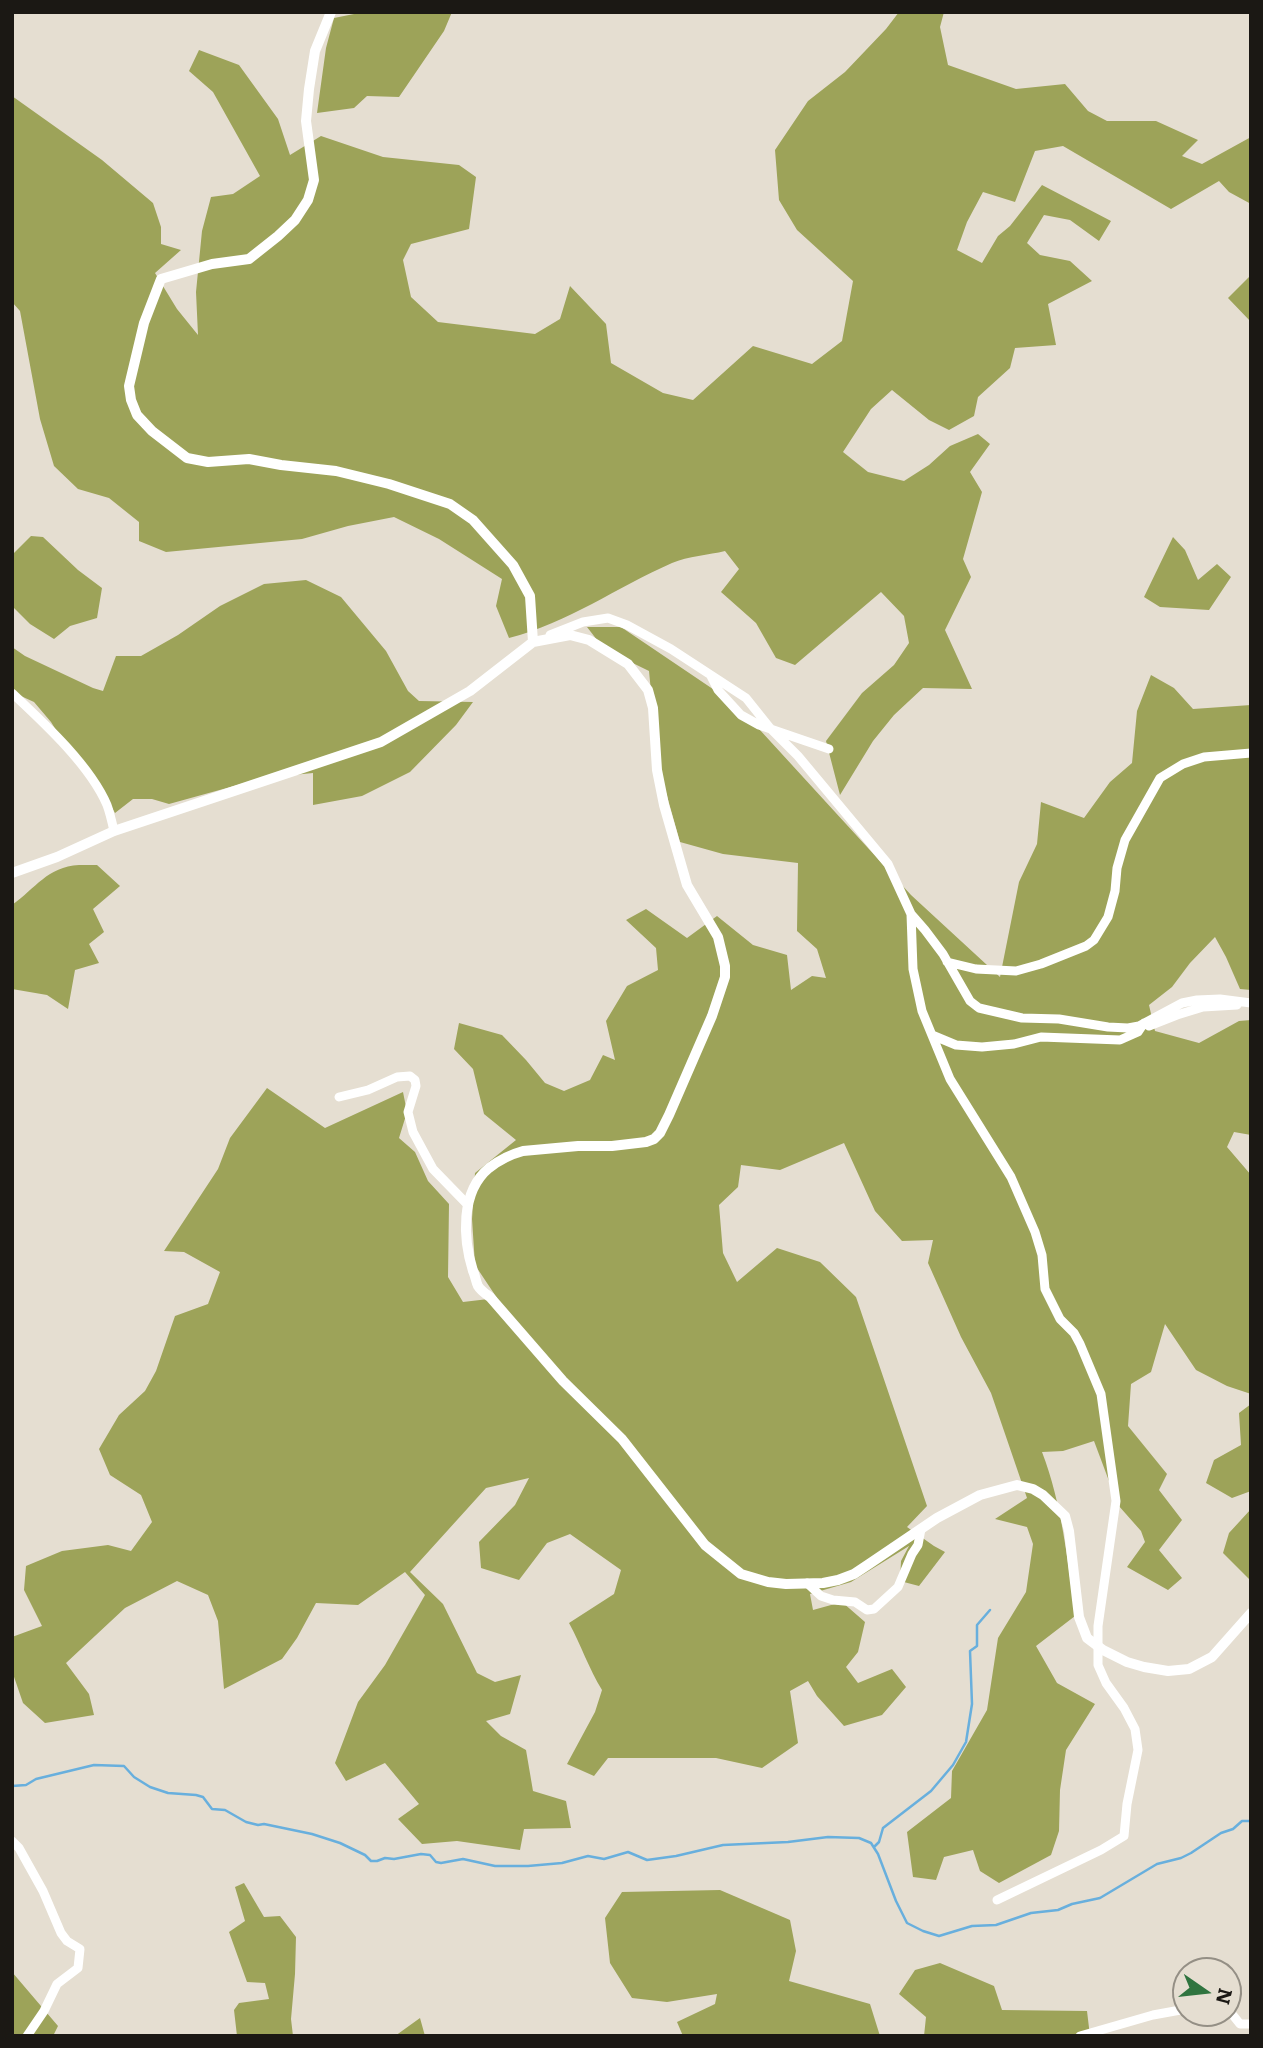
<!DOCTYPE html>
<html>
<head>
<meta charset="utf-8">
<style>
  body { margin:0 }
  #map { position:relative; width:1263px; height:2048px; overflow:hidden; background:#e5ded1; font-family:Literata,serif }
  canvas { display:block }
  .frame { position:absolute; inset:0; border:14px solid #1b1814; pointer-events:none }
  .north { position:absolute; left:1172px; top:1957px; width:70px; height:70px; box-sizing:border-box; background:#e5ded1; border:2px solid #948f85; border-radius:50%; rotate:104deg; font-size:19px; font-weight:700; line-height:28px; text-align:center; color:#1b1814 }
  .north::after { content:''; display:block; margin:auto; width:24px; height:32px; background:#2f743f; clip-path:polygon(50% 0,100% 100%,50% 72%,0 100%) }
</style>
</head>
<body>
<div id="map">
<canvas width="1263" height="2048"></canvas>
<div class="frame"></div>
<div class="north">N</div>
</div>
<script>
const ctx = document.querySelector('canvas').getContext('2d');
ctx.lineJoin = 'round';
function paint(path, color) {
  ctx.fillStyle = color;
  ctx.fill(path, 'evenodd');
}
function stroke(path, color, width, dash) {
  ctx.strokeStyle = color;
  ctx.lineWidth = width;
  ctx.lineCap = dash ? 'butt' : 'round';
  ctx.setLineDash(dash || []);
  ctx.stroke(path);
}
const forest = new Path2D(`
  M364 12H452L444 31 399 97 367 96 354 108 317 113 326 48 334 18Z
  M899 12H944L940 27 948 65 1016 89 1065 84 1088 111 1107 121H1156L1198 140 1182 156 1202 164 1251 137V204L1229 192 1219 181 1171 209 1063 146 1035 151 1015 202 983 192 967 222 957 250 982 263 998 236 1010 226 1042 185 1111 221 1099 241 1070 220 1044 215 1027 243 1040 255 1070 261 1092 281 1048 304 1056 345 1015 348 1010 368 978 397 974 416 949 430 929 420 892 390 871 409 843 452 868 472 904 481 929 465 950 446 978 434 990 444 970 472 982 492 963 559 971 577 945 630 972 689 923 688 894 715 873 741 840 795 826 741 862 693 894 665 909 643 904 616 881 592 795 665 776 658 756 623 721 592 739 569 725 551C709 555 688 556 672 563 617 587 568 623 509 638L496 606 502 579 439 539 394 517 348 526 302 539 166 552 139 541V522L109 498 78 489 54 466 40 419 20 311 12 302V96L102 160 153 203 161 227V244L181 250 155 273 177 309 198 335 196 292 202 231 211 197 233 194 260 176 213 92 189 71 199 50 239 65 278 119 290 155 321 136 383 157 459 165 476 177 469 229 411 244 403 260 411 297 438 322 535 334 560 319 570 286 606 324 611 363 663 393 693 400 753 346 812 364 842 341 853 281 797 230 779 200 775 150 808 101 845 72 886 29Z
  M1251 275V322L1228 298Z
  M31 536 43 537 78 570 102 588 97 618 70 626 54 639 30 624 12 606V555Z
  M1173 537 1185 550 1198 580 1217 564 1231 577 1209 610 1160 607 1144 597Z
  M306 580 341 597 386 651 408 691 419 701 473 702 456 725 410 772 362 796 313 805V773L263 778 169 804 152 799H133L115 813 92 773 69 751 51 722 34 702 12 692V647L25 656 93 688 103 691 116 656H141L178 635 220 606 264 584Z
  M587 627H621L738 706 911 895 1000 977 1019 882 1037 844 1041 802 1084 818 1110 782 1132 763 1137 711 1151 675 1174 688 1193 709 1251 705V990L1240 989 1226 957 1215 937 1190 963 1172 987 1149 1005 1155 1031 1199 1043 1239 1021 1251 1020V1135L1234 1132 1227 1147 1251 1175V1394L1227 1386 1196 1370 1165 1324 1151 1372 1131 1384 1128 1426 1167 1474 1159 1490 1182 1520 1159 1550 1182 1578 1168 1590 1127 1567 1145 1542 1141 1531 1118 1505 1094 1441 1063 1451 1042 1452C1062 1504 1068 1562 1075 1616L1036 1646 1057 1683 1095 1704 1066 1750 1060 1790 1059 1831 1051 1855 999 1883 980 1871 973 1850 944 1857 936 1880 913 1877 907 1832 951 1798 952 1771 987 1710 998 1638 1026 1592 1033 1544 1027 1527 995 1519 1027 1498 991 1393 961 1337 928 1263 933 1240 902 1241 875 1211 844 1143 780 1170 741 1165 738 1187 719 1205 723 1253 737 1282 777 1248 820 1262 856 1297 927 1506 907 1527 934 1546 945 1552 919 1586 900 1581 901 1561 909 1546 851 1582 810 1594 813 1610 842 1602 865 1622 858 1652 846 1667 858 1683 892 1669 906 1687 882 1715 844 1726 817 1696 808 1681 790 1691 798 1743 762 1768 716 1758H608L594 1776 567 1764 595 1712 602 1690C589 1669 581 1645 569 1623L614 1594 621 1570 570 1534 547 1543 519 1580 481 1568 479 1542 515 1505 529 1478 486 1488 410 1572 443 1604 477 1673 495 1682 521 1675 510 1714 486 1721 501 1736 526 1750 533 1791 566 1801 571 1828 524 1829 520 1850 457 1841 422 1844 398 1819 419 1804 385 1763 346 1781 335 1763 358 1702 385 1665 425 1595 405 1572 358 1605 316 1603 297 1638 282 1659 224 1689 218 1621 208 1595 177 1581 125 1608 66 1663 89 1694 94 1715 45 1723 23 1703 12 1671V1637L42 1626 24 1590 26 1566 62 1551 108 1545 131 1551 152 1522 141 1495 110 1475 99 1449 119 1415 145 1391 156 1371 175 1316 208 1304 220 1272 184 1252 164 1251 218 1169 230 1138 267 1088 325 1128 403 1092 407 1112 399 1138 415 1152 428 1181 449 1204 448 1277 463 1302 497 1298 475 1265 472 1219 475 1173 516 1140 484 1114 473 1069 454 1049 459 1023 502 1035 526 1060 545 1083 564 1091 590 1080 603 1055 615 1060 606 1021 627 986 658 970 656 948 626 920 646 909 687 938 717 916 753 945 787 955 791 990 812 976 826 978 817 949 797 931 798 863 723 854 680 842 658 764 649 671 604 649Z
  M79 865H97L120 886 93 909 104 932 89 944 99 963 75 970 68 1009 47 995 12 989V905C36 888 47 867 79 865Z
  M1251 1404V1491L1232 1498 1206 1483 1214 1460 1241 1445 1239 1413Z
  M1251 1509V1581L1223 1553 1229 1533Z
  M244 1883 264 1917 280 1916 296 1937 295 1974 291 2019 293 2036H237L234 2010 239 2003 269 1999 265 1983 247 1982 229 1932 245 1921 235 1887Z
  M720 1890 790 1920 796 1951 789 1981 870 2004 880 2036H683L677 2022 715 2004 717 1994 667 2002 632 1998 610 1963 605 1918 622 1892Z
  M940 1963 994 1986 1002 2010 1087 2011 1090 2036H924L926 2017 899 1994 915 1970Z
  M12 1972 58 2026 53 2036H12Z
  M420 2018 425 2036H395Z`);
const stream = new Path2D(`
  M12 1786 26 1785 36 1779 94 1765 124 1766 134 1777 150 1787 168 1793 196 1795 203 1797 212 1809 225 1810 246 1822 258 1825 264 1824 312 1834 340 1843 365 1855 371 1861H377L385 1858 394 1859 421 1854 430 1855 436 1862 441 1863 463 1859 495 1866H528L562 1863 588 1856 604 1859 628 1852 647 1860 676 1856 723 1845 788 1842 828 1837 859 1838 871 1843 878 1854 896 1901 907 1923 923 1931 939 1936 972 1926 996 1925 1031 1913 1058 1910 1072 1904 1100 1898 1157 1864 1181 1858 1191 1853 1221 1833 1233 1829 1242 1821H1251
  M874 1847 879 1842 883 1828 931 1791 953 1765 966 1742 972 1704 970 1651 977 1646V1625L990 1610`);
const minor = new Path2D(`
  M550 635 583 622 608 618 627 625 671 649 746 698 770 728 798 756 888 864 911 914 925 930 943 954 970 1001 979 1008 1022 1018 1059 1019 1108 1027 1128 1028 1139 1026 1182 1003 1197 1000 1220 999 1251 1003
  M711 676 718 690 741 715 759 725 829 749
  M12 693C43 722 90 765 107 805 110 813 112 822 114 831
  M911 914 913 969 922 1011 950 1079 1011 1177 1035 1232 1042 1255 1045 1289 1060 1319 1074 1333 1080 1344 1101 1394 1116 1501 1098 1626V1665L1106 1683 1124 1708 1135 1729 1138 1750 1127 1804 1124 1836 1101 1850 997 1900
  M947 962 976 969 1016 971 1041 964 1086 946 1094 940 1108 917 1115 891 1117 868 1125 840 1160 778 1183 764 1204 757 1251 753
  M1149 1026 1177 1015 1203 1007 1237 1005
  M932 1035 956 1045 982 1047 1014 1044 1041 1037 1120 1040 1138 1032 1144 1023
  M339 1097 368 1090 397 1077 410 1076 415 1080 416 1086 408 1112 413 1132 433 1169 468 1205
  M807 1583 821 1596 833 1600 855 1602 867 1610 874 1609 898 1587 912 1554 918 1545 921 1529
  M12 1841 19 1848 43 1891 61 1933 67 1941 80 1949 78 1968 57 1984 44 2011 27 2036
  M1228 2009 1240 2024H1251
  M1080 2036 1153 2015 1186 2009`);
const tertiary = new Path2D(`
  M331 12 315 51 309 89 306 121 314 180 308 200 295 220 278 236 249 259 212 264 161 279 144 323 129 386 131 400 137 415 152 431 187 458 208 462 249 459 281 465 336 471 389 484 450 504 473 520 513 565 530 596 533 642
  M12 873 57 857 114 831 381 742 470 691 533 642 570 635 589 640 628 664 648 690 653 708 657 770 664 805 687 885 718 937 725 966V977L712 1016 669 1115 660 1133 654 1139 646 1142 612 1146H578L523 1151C512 1154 498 1161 489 1168 460 1192 463 1239 473 1271 475 1275 476 1282 478 1286 481 1291 486 1294 490 1297L563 1381 622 1439 705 1545 741 1574 768 1582 786 1584 823 1583 838 1580 854 1574 869 1564 937 1518 980 1495 1017 1485 1033 1489 1043 1495 1065 1516 1069 1531 1079 1617 1087 1638 1103 1650 1127 1662 1144 1667 1168 1671 1189 1669 1212 1657 1251 1613`);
paint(forest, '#9da359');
stroke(stream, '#68afdd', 2.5);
stroke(minor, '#fff', 9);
stroke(tertiary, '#fff', 10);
</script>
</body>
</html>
